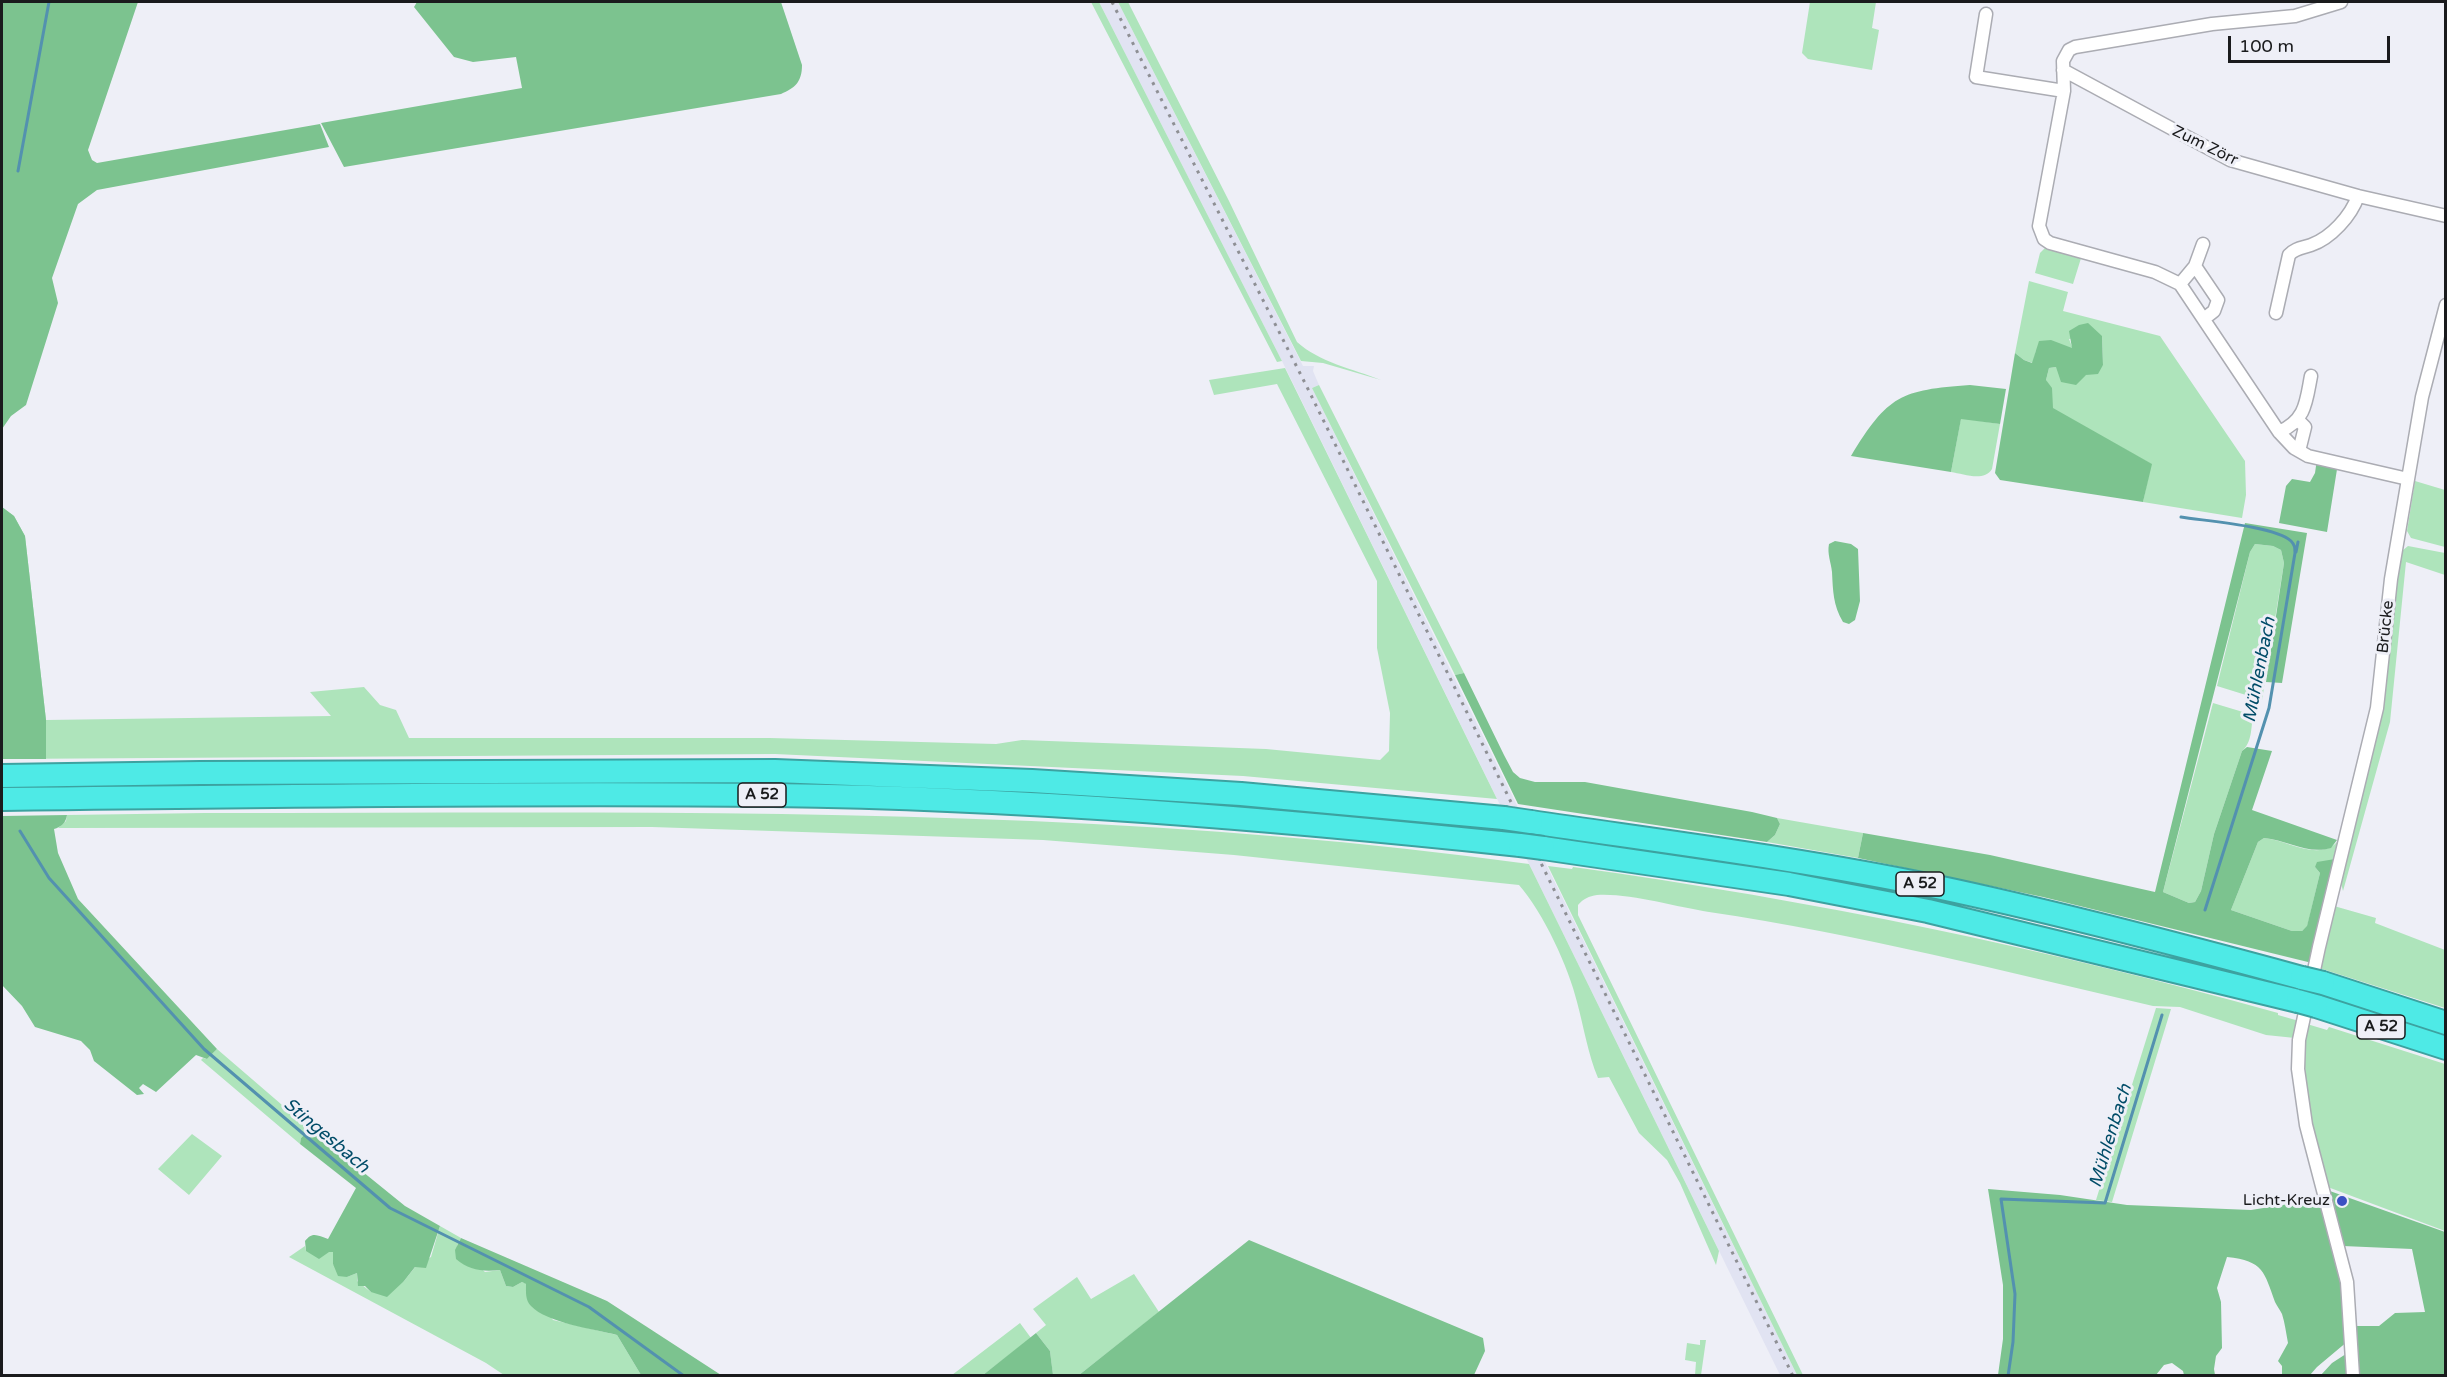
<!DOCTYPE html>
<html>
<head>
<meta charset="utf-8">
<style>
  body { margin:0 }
  #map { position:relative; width:2447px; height:1377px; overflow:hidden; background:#eeeff7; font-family:"Varela Round",sans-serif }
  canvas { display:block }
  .frame { position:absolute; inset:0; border:3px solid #1a1b1d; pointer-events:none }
  .scale { position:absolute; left:2228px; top:36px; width:162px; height:27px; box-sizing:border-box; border:3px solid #1a1b1d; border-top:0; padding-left:8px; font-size:18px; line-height:21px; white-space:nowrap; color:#1a1b1d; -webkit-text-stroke:4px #eeeff7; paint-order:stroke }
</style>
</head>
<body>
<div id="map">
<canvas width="2447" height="1377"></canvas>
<div class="frame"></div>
<div class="scale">100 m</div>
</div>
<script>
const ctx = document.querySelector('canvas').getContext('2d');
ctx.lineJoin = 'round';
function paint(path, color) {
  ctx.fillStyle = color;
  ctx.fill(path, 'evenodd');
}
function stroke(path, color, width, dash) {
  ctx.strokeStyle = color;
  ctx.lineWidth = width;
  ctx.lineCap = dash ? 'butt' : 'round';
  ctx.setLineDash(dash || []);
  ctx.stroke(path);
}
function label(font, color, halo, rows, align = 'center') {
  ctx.font = font + ' "Varela Round",sans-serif';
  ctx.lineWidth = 6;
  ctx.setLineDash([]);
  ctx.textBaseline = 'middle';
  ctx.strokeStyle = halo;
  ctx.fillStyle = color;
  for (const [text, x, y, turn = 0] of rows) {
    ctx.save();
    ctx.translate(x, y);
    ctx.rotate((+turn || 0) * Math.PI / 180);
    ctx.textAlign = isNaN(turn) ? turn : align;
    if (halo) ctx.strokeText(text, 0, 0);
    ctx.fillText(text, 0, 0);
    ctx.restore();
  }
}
const built = new Path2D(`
  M1099 2H1118L1303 366H1314L1313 371 1319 385 1312 388 1797 1375H1780L1282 361Z`);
const green = new Path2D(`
  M1091 2H1099L1282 361 1277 362Z
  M1118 2H1128L1229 201 1297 342C1319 362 1353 369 1381 380L1323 363 1301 361Z
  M1810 2H1876L1872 28 1879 30 1872 70 1808 59 1802 53Z
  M2048 245 2082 255 2073 284 2035 273 2040 253Z
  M2029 281 2068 292 2063 311 2160 336 2245 461 2246 495 2242 518 2143 502 2151 464 2053 409 2046 380 2049 368 2056 367 2086 375 2103 365 2102 336 2069 339 2073 349 2051 341 2036 351 2033 363 2024 360 2015 353Z
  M1285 368 1497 799 1243 776 775 754 2 759V507L14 516 25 536 46 720 331 716 310 692 364 687 380 705 396 710 409 738H770L996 744 1022 740 1266 749 1380 760 1389 751 1390 713 1377 648V581L1277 384 1214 395 1209 380Z
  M1319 385 1464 673 1455 675 1312 388Z
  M1961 418 2000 424 1992 469C1984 482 1964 474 1951 472Z
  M2415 481 2445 490V547L2411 538 2407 531Z
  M2255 544 2273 546 2281 550 2284 563 2262 700 2217 686 2250 552Z
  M2408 546 2445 553V575L2406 562 2390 722 2343 891 2340 879 2398 562 2402 551Z
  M2213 703 2253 715C2251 728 2252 743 2242 751L2214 834 2201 891 2195 902 2189 903 2163 892Z
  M205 813C646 813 1090 803 1529 864L1719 1251 1716 1265 1680 1183 1667 1160 1639 1133 1609 1077 1598 1078C1588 1054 1584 1028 1577 1002 1569 968 1543 912 1519 885L1234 855 1043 840 652 827 58 828 66 821 67 815Z
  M1777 818 1863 833 1858 858 1767 842 1775 835 1780 824Z
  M2264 838C2285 840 2309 856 2329 848 2333 847 2336 842 2340 840L2335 859 2315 867 2320 873 2307 927 2302 931H2292L2231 910 2258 842Z
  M1548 866 1572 869 1573 867C1811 900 2046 948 2278 1013V1015L2299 1021 2295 1038 2266 1035 2180 1007 2153 1006C2006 972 1859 934 1709 912 1676 907 1630 893 1597 895 1589 896 1583 899 1578 905V915L1803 1375H1797Z
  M2334 906 2376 918 2375 923 2445 950V1008L2319 968Z
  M2156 1008 2171 1009 2112 1202 2096 1200Z
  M2307 1024 2327 1030 2329 1027 2445 1064V1231L2325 1186C2312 1127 2300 1084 2307 1024Z
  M217 1049 310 1129 301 1138 300 1144 201 1060 203 1058 207 1059Z
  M192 1134 222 1156 189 1195 158 1169Z
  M440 1226 461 1238 457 1246 485 1272 500 1270 506 1286 513 1287 522 1282 527 1284 553 1320 617 1335 641 1375H504L486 1363 289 1257 305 1246 306 1251 333 1252V1264L347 1277 357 1273V1281L371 1292 404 1281 416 1266 431 1257Z
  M1134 1274 1159 1312 1079 1375 1053 1376 1050 1351 1036 1333 1046 1325 1033 1309 1077 1277 1091 1299Z
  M1020 1323 1031 1338 983 1375H952Z
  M1700 1340H1706L1701 1375H1695L1696 1362 1685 1360 1687 1343 1700 1345Z`);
const forest = new Path2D(`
  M2 2H138L88 150 92 160 97 163 320 124 329 147 97 190 78 204 52 278 58 303 26 405 11 416 2 429V435Z
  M417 2H781L802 65C802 82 795 88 781 94L344 167 321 123 522 88 516 57 473 62 454 57 414 7Z
  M2088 323 2102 336 2103 365 2098 374 2086 375 2076 385 2061 382 2056 367 2049 368 2046 380 2052 388 2053 408 2152 464 2143 502 2000 480 1995 473 2015 353 2024 360 2032 363 2039 341 2051 340 2072 348 2069 331 2079 325Z
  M1970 385 2006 389 2000 424 1961 419 1951 472 1851 456C1888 395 1901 390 1970 385Z
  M2317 459 2338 463 2327 532 2279 523 2286 486 2292 479 2310 482 2315 473Z
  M2 507 14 516 25 536 46 720V759H2Z
  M2245 523 2307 533 2282 683 2266 682 2284 563 2281 550 2273 546 2255 544 2250 552 2163 892 2189 903 2195 902 2201 891 2214 834 2242 751 2247 747 2272 751 2252 810 2337 840 2331 848C2308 855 2287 840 2264 838L2258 842 2231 910 2292 931H2302L2307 926 2320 873 2315 867 2317 862 2335 859 2312 963 2043 897 1858 858 1863 833 1990 855 2155 892Z
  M1835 541 1851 544 1858 549 1860 601 1855 620 1849 624 1843 622C1833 605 1833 591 1832 572 1831 562 1827 554 1829 544Z
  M1464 673 1504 755 1513 772 1520 778 1535 782H1585L1752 812 1777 818 1780 824 1775 835 1767 842 1518 804 1455 675Z
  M67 815C66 823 61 827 54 829L58 853 78 899 217 1049 207 1059 196 1055 156 1092 143 1084 139 1088 144 1094 137 1095 94 1061 90 1050 81 1041 35 1027 22 1006 2 985V816Z
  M310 1129 405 1206 440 1226 426 1268 415 1267 404 1281 387 1297 371 1292 365 1286H358L357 1273 347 1277 338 1276 333 1264V1252H329L319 1259 306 1251 305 1241C313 1231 318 1236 328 1239L356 1188 300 1144 301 1138Z
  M1988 1189 2060 1195 2127 1205 2251 1210 2320 1199 2343 1287 2348 1341 2317 1367 2310 1375H2282V1366L2278 1361 2288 1343C2286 1333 2285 1323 2282 1314 2280 1310 2277 1306 2275 1302 2264 1272 2264 1261 2227 1257L2217 1288 2221 1302 2222 1348 2216 1356 2214 1369 2215 1375H2184L2183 1371 2172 1363 2164 1365 2156 1375H1998L2003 1339V1285Z
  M2327 1190 2445 1232V1375H2357L2356 1326H2379L2395 1313 2425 1312 2412 1249 2343 1246Z
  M461 1238 607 1301 721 1375H641L617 1335C594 1329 547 1323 531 1306 525 1300 526 1292 526 1284L522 1282 513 1287 506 1286 500 1270C482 1272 469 1270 456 1259L455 1250Z
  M1249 1240 1483 1338 1485 1351 1474 1375H1079Z
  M1036 1333 1050 1351 1053 1375H983Z
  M2349 1352V1375L2320 1376 2332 1363Z`);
const stream = new Path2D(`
  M18 171 49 2
  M2181 517C2205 521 2275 526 2291 541 2295 545 2295 548 2295 553L2269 708 2205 910
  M2296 552 2298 542
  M20 831 49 878 204 1049 390 1208 589 1307 684 1376
  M2008 1376 2013 1342 2015 1294 2001 1199 2105 1203 2162 1015`);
const minor = new Path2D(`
  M2341 2 2295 16 2212 24 2075 47 2069 50 2063 61 2064 91 2039 226 2044 239 2050 243 2155 272 2180 284 2279 432 2294 448 2308 456 2408 479
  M1986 14 1976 77 2064 91
  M2063 70 2230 160 2358 196 2446 216
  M2195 266 2218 300 2214 311 2205 318
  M2180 284 2195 266 2203 244
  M2276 313 2289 255C2295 248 2303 248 2311 245 2331 238 2351 216 2358 196
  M2298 420 2305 427 2299 451
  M2279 432C2306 420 2306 402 2311 376
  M2353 1376 2347 1282 2306 1125 2298 1069 2299 1040 2319 947 2377 708 2391 579 2422 397 2446 305`);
const motorway = new Path2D(`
  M2 776 200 773 775 771 1032 781 1241 794 1504 818
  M2 799C259 796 516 793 773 795 1023 798 1272 819 1520 845
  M1531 822C1666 842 1803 859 1937 887 2060 913 2181 945 2302 978
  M1543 848 1789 884 1928 911 2298 1001
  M2323 983 2446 1023
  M2316 1006 2446 1048`);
const rail = new Path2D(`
  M1112 2 1307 387 1793 1376`);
const motorwayBridge = new Path2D(`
  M1504 818 1531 822
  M1520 845 1543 848
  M2302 978 2323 983
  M2298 1001 2316 1006`);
const markers = [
  [2342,1201,6,"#3b50c3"]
];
const shields = [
  [762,795,48],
  [1920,884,48],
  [2381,1027,48]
];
const shieldNames = [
  ["A 52",762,795],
  ["A 52",1920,884],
  ["A 52",2381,1027]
];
const streetNames = [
  ["Zum Zörr",2205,146,26],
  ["Brücke",2386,627,-84]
];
const poiNames = [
  ["Licht-Kreuz",2330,1201]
];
const waterNames = [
  ["Mühlenbach",2260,670,-79],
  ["Stingesbach",326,1136,40],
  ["Mühlenbach",2111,1136,-73]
];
paint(built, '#e1e3f2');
paint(green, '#aee4bb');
paint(forest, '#7cc38f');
stroke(stream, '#5391af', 3);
stroke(minor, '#abacb3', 15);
stroke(motorway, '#3ca2a0', 26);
stroke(minor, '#fff', 12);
stroke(motorway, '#4eeae6', 22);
stroke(rail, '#8e8f94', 3, [3, 6]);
stroke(motorwayBridge, '#3ca2a0', 26, []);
stroke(motorwayBridge, '#4eeae6', 22);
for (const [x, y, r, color] of markers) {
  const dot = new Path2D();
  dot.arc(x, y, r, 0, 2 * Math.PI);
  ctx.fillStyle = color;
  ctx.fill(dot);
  stroke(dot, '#eeeff7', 2);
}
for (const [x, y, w] of shields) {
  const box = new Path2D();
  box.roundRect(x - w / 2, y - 12, w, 24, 4.5);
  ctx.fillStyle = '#eeeff7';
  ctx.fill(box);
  stroke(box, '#1a1b1d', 1.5);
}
label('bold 15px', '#1a1b1d', null, shieldNames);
label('16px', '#1a1b1d', '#eeeff7', streetNames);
label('16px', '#1a1b1d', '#eeeff7', poiNames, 'right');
label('italic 18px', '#004c68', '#eeeff7', waterNames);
</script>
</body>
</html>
